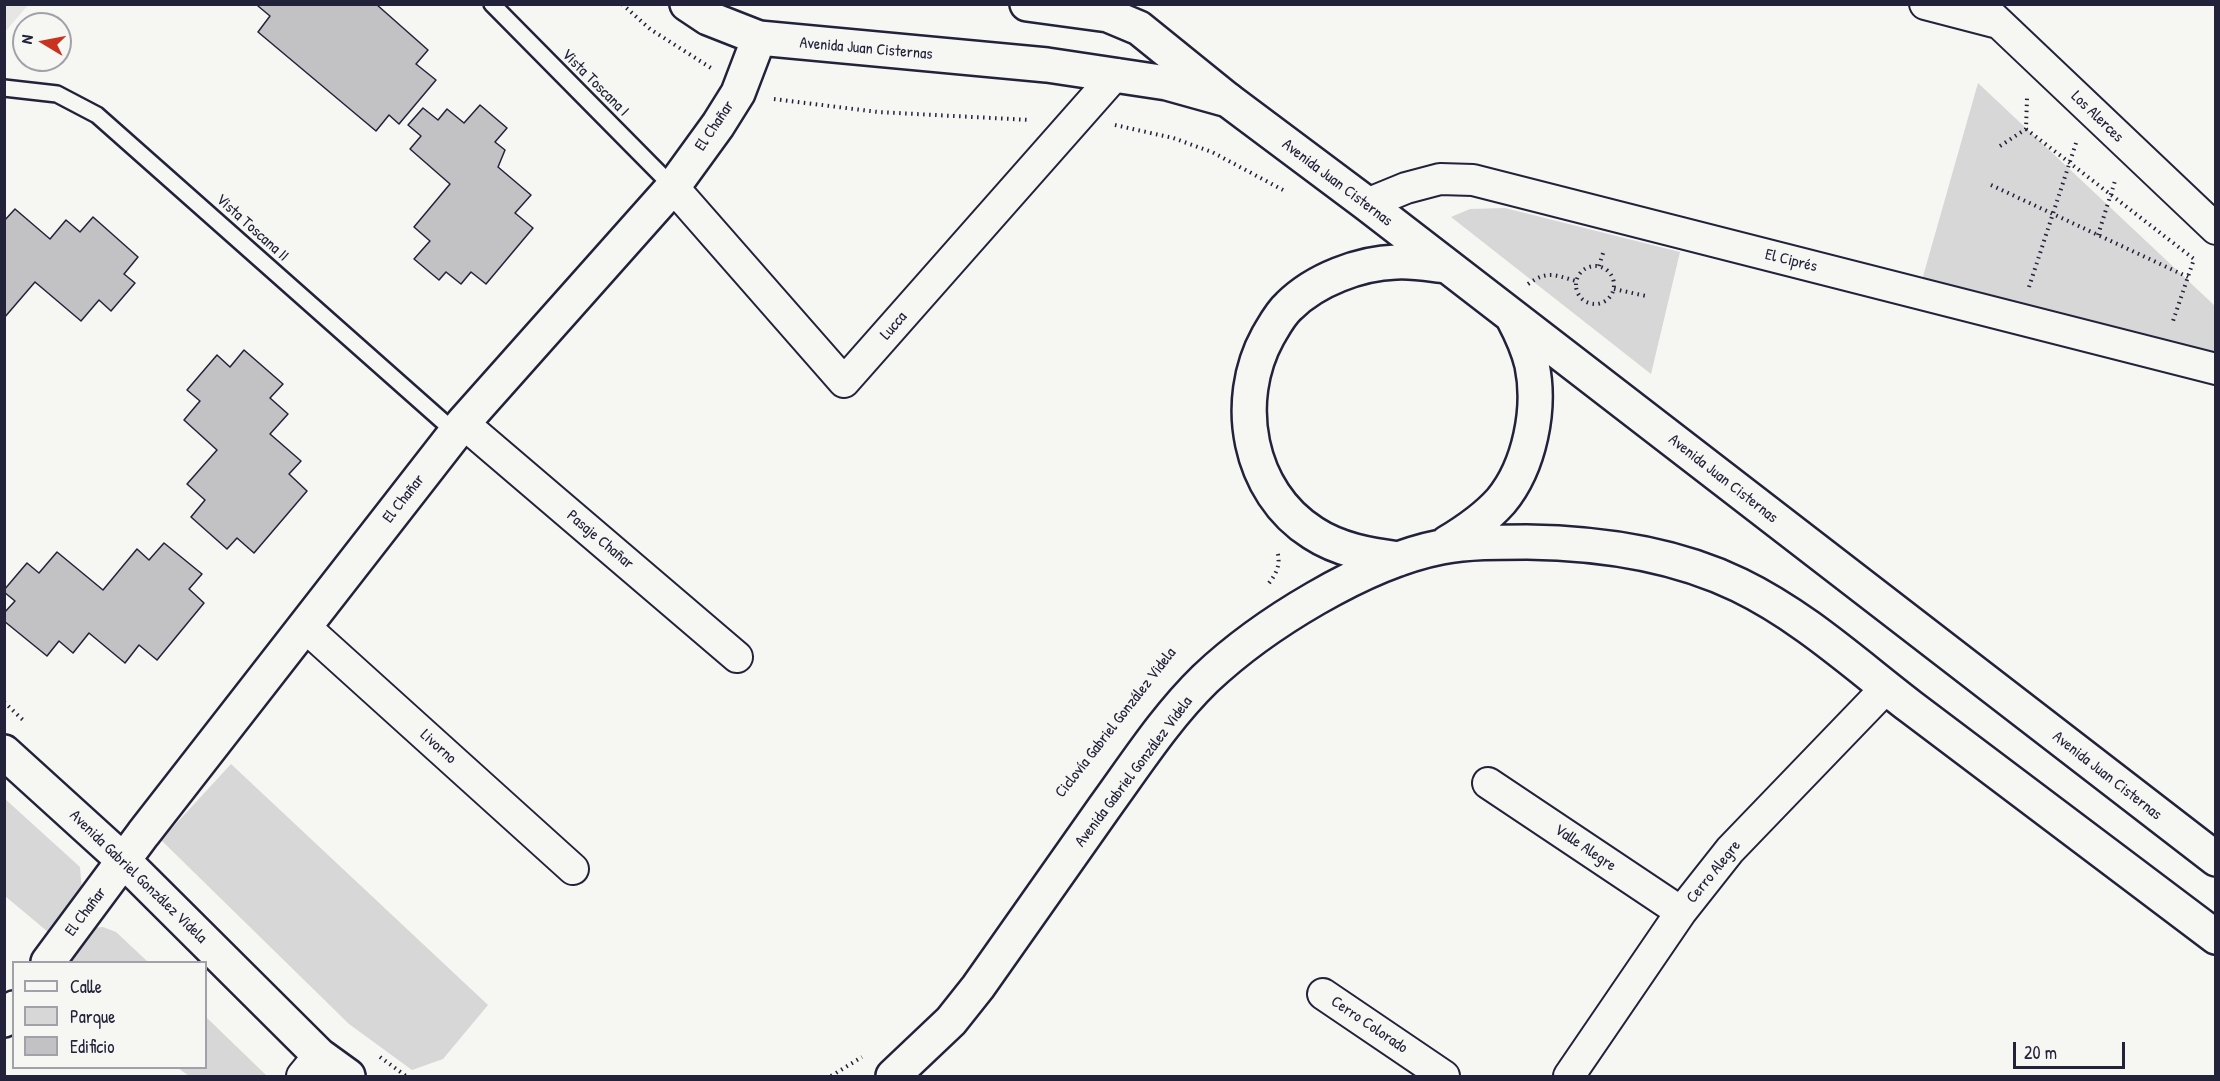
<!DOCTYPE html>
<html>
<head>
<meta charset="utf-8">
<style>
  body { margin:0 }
  #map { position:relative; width:2220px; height:1081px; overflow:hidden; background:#f6f6f2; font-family:"Patrick Hand",sans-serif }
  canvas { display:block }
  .frame { position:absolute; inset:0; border:6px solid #22223b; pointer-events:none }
  .legend { position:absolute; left:12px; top:961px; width:195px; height:108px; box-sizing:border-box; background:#f6f6f2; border:2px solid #a1a1a9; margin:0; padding:8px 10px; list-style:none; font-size:18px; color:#22223b }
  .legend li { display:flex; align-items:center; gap:12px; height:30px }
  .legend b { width:30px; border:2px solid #a1a1a9 }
  .north { position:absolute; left:12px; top:12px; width:60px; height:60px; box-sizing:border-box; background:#f6f6f2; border:2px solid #a1a1a9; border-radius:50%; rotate:280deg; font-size:16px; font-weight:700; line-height:24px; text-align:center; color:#22223b }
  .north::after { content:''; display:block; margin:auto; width:21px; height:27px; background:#c8321e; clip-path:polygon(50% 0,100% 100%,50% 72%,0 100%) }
  .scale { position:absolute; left:2013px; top:1042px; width:112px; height:27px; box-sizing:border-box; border:3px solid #22223b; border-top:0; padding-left:8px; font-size:18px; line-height:21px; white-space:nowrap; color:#22223b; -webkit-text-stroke:4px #f6f6f2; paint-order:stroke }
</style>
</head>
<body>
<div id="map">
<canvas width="2220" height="1081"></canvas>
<div class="frame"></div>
<ul class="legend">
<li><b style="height:8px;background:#f6f6f2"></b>Calle</li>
<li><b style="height:16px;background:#d7d7d7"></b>Parque</li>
<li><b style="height:16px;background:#c2c2c4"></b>Edificio</li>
</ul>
<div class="north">N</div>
<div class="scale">20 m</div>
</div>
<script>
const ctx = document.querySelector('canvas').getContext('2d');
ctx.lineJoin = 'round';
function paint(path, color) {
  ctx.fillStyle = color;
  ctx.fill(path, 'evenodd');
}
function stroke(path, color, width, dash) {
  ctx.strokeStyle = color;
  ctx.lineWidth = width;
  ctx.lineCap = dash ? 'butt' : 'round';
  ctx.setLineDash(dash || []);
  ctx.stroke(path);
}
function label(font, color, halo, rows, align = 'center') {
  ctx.font = font + ' "Patrick Hand",sans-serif';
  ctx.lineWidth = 4.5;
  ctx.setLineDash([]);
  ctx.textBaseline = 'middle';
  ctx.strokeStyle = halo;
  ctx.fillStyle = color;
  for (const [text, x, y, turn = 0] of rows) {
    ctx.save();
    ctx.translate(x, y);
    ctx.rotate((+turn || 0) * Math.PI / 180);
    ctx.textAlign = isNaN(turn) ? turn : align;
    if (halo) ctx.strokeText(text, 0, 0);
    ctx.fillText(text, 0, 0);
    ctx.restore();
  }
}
const built = new Path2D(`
  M5 4 28 5 5 32 4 5Z`);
const green = new Path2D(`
  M1978 83 2215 306V354L1922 280Z
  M1505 208 1680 252 1651 374 1451 217 1470 209Z
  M231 764 488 1005 443 1059 412 1070 349 1024 161 840Z
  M4 798 80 867 82 891 48 932 5 896Z
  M103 927 116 932 148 962H66L91 928Z
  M206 1017 267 1076H189L178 1068H206Z`);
const building = new Path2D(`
  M259 4H376L428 50 416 64 436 80 399 124 389 115 376 131 258 32 270 16 258 6Z
  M480 105 507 128 495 142 505 150 498 167 531 195 515 213 533 228 486 284 471 272 461 284 446 272 439 280 414 259 430 241 414 227 450 184 410 149 421 136 408 125 423 108 438 120 447 109 464 123Z
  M15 209 50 239 66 220 80 232 93 217 138 257 124 274 135 283 111 311 99 300 81 321 35 282 4 318V221Z
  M244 350 283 384 270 398 288 414 270 434 301 461 289 474 307 491 254 553 237 538 227 549 191 517 205 500 187 484 217 450 184 420 200 401 187 390 217 355 230 367Z
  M164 543 202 574 189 589 204 603 157 660 139 645 125 663 89 633 73 653 59 641 47 656 4 621V613L15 601 4 592V590L27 563 39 573 57 552 103 590 137 549 149 560Z`);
const path = new Path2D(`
  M622 4 650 29 711 68
  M774 99 878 112 1030 120
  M1115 125 1173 138 1212 152 1283 190
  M2026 129 2194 259 2172 324
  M2000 146 2026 129 2027 98
  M1991 185 2188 277
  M2098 235 2115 181
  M1576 285a19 19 0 1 1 38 0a19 19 0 1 1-38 0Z
  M1599 266 1604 250
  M1528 284C1548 270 1554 275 1576 281
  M2029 287 2076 143
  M1614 289 1646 296
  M1269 583C1277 573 1281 563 1277 551
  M4 702 24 721
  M380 1057 406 1076
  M831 1076 862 1057`);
const lane = new Path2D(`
  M492 4 673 187
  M4 88 57 94 97 115 456 433`);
const street = new Path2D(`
  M1925 4 1998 23
  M1979 4 2216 229
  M673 187 844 382 1116 74
  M1367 204 1406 188 1440 179 1473 180 2216 369
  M463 423 737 657
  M304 626 573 869
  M1488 783 1681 912
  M1323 994 1444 1076
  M302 1076 319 1055
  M1569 1076 1681 912 1730 850 1886 688`);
const secondary = new Path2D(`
  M1027 4 1108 15 1139 28 1228 100
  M48 962 143 834 463 423 673 187 718 125 738 93 759 38
  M4 1020 14 1008`);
const primary = new Path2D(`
  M687 4 708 18 759 38 1047 65 1167 83 1228 100 1367 204 2216 859
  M1447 543C1467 531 1485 519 1501 501 1530 466 1541 408 1532 365 1528 348 1521 333 1513 318
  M1399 559C1369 555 1339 550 1313 533 1248 492 1232 401 1268 336 1274 326 1280 314 1289 306 1315 280 1360 263 1396 262 1413 261 1429 264 1446 266
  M4 752 124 861 319 1055 348 1076
  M893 1076 951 1021 978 987C1020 927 1062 868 1104 808 1136 764 1166 717 1205 679 1262 625 1364 562 1441 547 1469 542 1498 542 1527 542 1600 543 1673 553 1739 585 1803 616 1855 664 1911 707 2012 784 2114 860 2216 937`);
const streetNames = [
  ["Avenida Juan Cisternas",866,49,5],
  ["Vista Toscana I",595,83,45],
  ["Los Alerces",2097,117,44],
  ["El Chañar",715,126,-56],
  ["Avenida Juan Cisternas",1337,183,37],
  ["Vista Toscana II",252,228,42],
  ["El Ciprés",1791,261,14],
  ["Lucca",894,326,-49],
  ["Avenida Juan Cisternas",1723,479,38],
  ["El Chañar",404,499,-52],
  ["Pasaje Chañar",600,540,40],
  ["Ciclovía Gabriel González Videla",1116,723,-52],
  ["Livorno",438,747,42],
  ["Avenida Gabriel González Videla",1134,772,-53],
  ["Avenida Juan Cisternas",2107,776,38],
  ["Valle Alegre",1585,848,34],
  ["Cerro Alegre",1714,872,-51],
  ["Avenida Gabriel González Videla",138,877,44],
  ["El Chañar",86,912,-53],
  ["Cerro Colorado",1369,1025,34]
];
paint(built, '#e6e6e4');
paint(green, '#d7d7d7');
paint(building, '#c2c2c4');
stroke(building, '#22223b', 1.5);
stroke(lane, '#22223b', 20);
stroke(street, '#22223b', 34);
stroke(secondary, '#22223b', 38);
stroke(primary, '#22223b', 38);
stroke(path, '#22223b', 4, [1.5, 4.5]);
stroke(lane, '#f6f6f2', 15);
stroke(street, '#f6f6f2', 30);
stroke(secondary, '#f6f6f2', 33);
stroke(primary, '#f6f6f2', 33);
label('16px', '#22223b', '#f6f6f2', streetNames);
</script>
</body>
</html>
